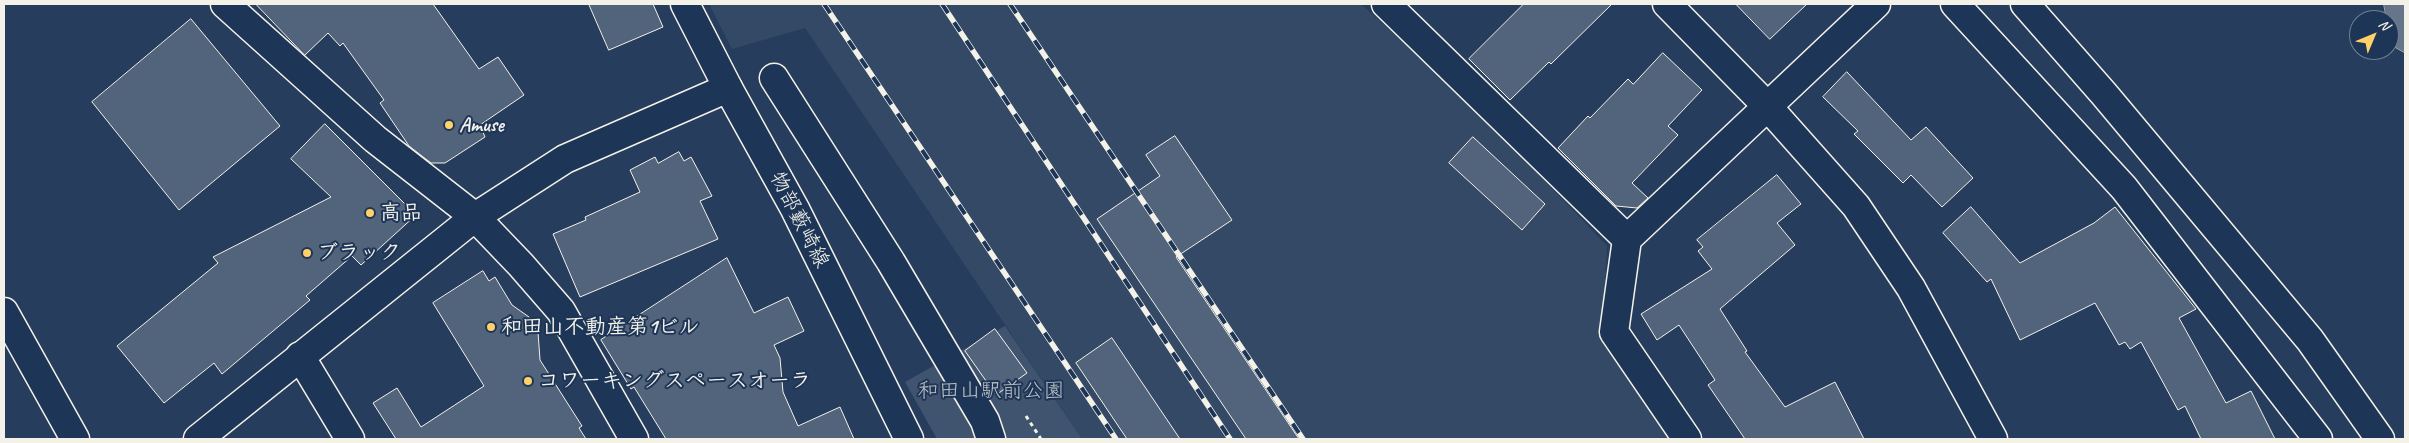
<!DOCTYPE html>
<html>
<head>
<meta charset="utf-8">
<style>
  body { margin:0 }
  #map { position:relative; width:2409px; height:443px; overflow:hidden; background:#263d5d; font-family:Caveat,sans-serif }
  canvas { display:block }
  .frame { position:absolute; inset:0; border:5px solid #f4f1e8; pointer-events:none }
  .north { position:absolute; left:2349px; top:10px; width:50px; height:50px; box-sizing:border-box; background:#1d3557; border:1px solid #738091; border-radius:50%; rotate:45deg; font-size:14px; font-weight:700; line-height:20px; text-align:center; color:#f4f1e8 }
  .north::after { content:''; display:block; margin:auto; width:18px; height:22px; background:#ffd166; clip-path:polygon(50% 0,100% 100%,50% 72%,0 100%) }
</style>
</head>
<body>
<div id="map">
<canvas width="2409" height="443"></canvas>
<div class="frame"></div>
<div class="north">N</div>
</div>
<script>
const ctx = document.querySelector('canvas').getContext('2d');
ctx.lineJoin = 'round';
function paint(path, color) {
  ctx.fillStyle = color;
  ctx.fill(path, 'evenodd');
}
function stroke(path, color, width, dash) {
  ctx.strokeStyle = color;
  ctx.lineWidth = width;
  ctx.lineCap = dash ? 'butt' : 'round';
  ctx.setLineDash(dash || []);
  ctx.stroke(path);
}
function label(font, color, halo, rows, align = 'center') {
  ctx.font = font + ' Caveat,"Klee One",sans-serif';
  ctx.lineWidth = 4;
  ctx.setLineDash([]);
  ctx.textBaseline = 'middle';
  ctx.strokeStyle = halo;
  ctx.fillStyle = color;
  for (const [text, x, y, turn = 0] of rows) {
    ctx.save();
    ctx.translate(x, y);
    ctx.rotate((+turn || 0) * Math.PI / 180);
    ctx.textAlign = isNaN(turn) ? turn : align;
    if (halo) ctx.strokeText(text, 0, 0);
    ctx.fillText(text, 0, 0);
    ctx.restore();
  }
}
const built = new Path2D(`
  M709 4H1361L1466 98 1607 246 1602 338 1672 439H1082L805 28 732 49Z`);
const green = new Path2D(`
  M1005 326 1082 439H937L905 382Z`);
const water = new Path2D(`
  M2384 4H2405V53L2391 45 2389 20H2387Z`);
const building = new Path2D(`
  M256 4H433L479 69 498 57 524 95 480 125 485 137 445 163H431L409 146 380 103 384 100 343 43 340 46 328 33 305 55Z
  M589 4H653L663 27 609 50Z
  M1524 4H1612L1551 64 1549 62 1510 100 1469 59Z
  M1736 4H1807L1770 39Z
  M191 19 280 126 179 210 92 102Z
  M1663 53 1702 90 1668 126 1678 135 1632 183 1648 198 1637 208 1616 206 1558 148 1588 116 1590 118 1628 79 1633 84Z
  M1847 72 1911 140 1926 127 1973 178 1942 207 1911 175 1903 183 1854 134 1858 131 1823 97Z
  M325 124 416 215 361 265 352 256 306 296 310 300 222 374 214 363 164 403 117 346 218 263 213 257 331 197 291 159Z
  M1175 136 1232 220 1176 257 1299 439H1246L1097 219 1160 176 1146 155Z
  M1473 137 1545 204 1522 230 1449 163Z
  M679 152 684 161 691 157 712 196 700 201 718 239 580 297 553 234 586 220 585 217 640 192 630 170 655 157 658 163Z
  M1777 175 1801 204 1777 223 1795 245 1720 309 1747 351 1745 352 1785 407 1835 382 1864 439H1745L1708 385 1715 380 1679 325 1657 340 1641 314 1712 269 1698 251 1703 247 1697 240Z
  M1971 207 2020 263 2094 223 2115 207 2196 309 2179 318 2226 403 2251 391 2275 439H2201L2185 406 2178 410 2141 342 2130 349 2125 342 2119 345 2095 303 2020 340 1991 279 1987 282 1943 233Z
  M727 258 754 313 788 297 804 331 774 345 780 358 783 392 798 426 840 407 854 439H666L634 387 631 389 601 340Z
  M483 271 489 281 495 277 512 305 529 317 538 332 540 360 582 426 579 428 586 439H396L373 403 397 388 421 427 484 386 433 303Z
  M995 329 1027 373 996 395 965 351Z
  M1112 338 1180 439H1127L1076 363Z`);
const path = new Path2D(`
  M1026 416 1041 439`);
const minor = new Path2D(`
  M225 4 375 139 475 217 521 265 561 311 634 439
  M1386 4 1627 239
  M1667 4 1768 107 1856 206 1911 288 1993 439
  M1955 4 2124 188 2318 439
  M2025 4 2104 94 2310 340 2380 439
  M774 78 891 262 985 421 991 439
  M4 312 75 439
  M300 356 350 439
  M198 439 475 217 565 159 728 88
  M1687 439 1614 332 1627 239 1876 4`);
const major = new Path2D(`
  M685 4 728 88 795 209 909 439`);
const rail = new Path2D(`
  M824 4 1116 439
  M942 4 1230 439
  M1010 4 1303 439`);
const markers = [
  [449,125,5,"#ffd166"],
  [370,213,5,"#ffd166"],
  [307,253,5,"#ffd166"],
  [491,327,5,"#ffd166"],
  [528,381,5,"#ffd166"]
];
const poiNames = [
  ["Amuse",459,125],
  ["高品",380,213],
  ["ブラック",317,253],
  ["和田山不動産第1ビル",501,327],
  ["コワーキングスペースオーラ",538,381]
];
const streetNames = [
  ["物部藪崎線",799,220,63]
];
const parkNames = [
  ["和田山駅前公園",991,391]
];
paint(built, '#334966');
paint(green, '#40546f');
paint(water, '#677588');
stroke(water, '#9fa7ae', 1);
paint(building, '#52647b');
stroke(building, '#f4f1e8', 1);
stroke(minor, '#f4f1e8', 31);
stroke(major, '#f4f1e8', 31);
stroke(path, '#f4f1e8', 3, [4, 4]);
stroke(minor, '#1d3557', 28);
stroke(major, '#1d3557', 28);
stroke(rail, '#f4f1e8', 5.5);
stroke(rail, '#1d3557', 4, [11]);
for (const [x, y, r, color] of markers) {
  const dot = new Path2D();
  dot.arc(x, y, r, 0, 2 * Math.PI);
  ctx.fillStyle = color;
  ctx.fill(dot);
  stroke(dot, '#1d3557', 2);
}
label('bold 21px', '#f4f1e8', '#1d3557', poiNames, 'left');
label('21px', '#f4f1e8', '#1d3557', streetNames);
label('21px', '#bec2c4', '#1d3557', parkNames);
</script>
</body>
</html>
